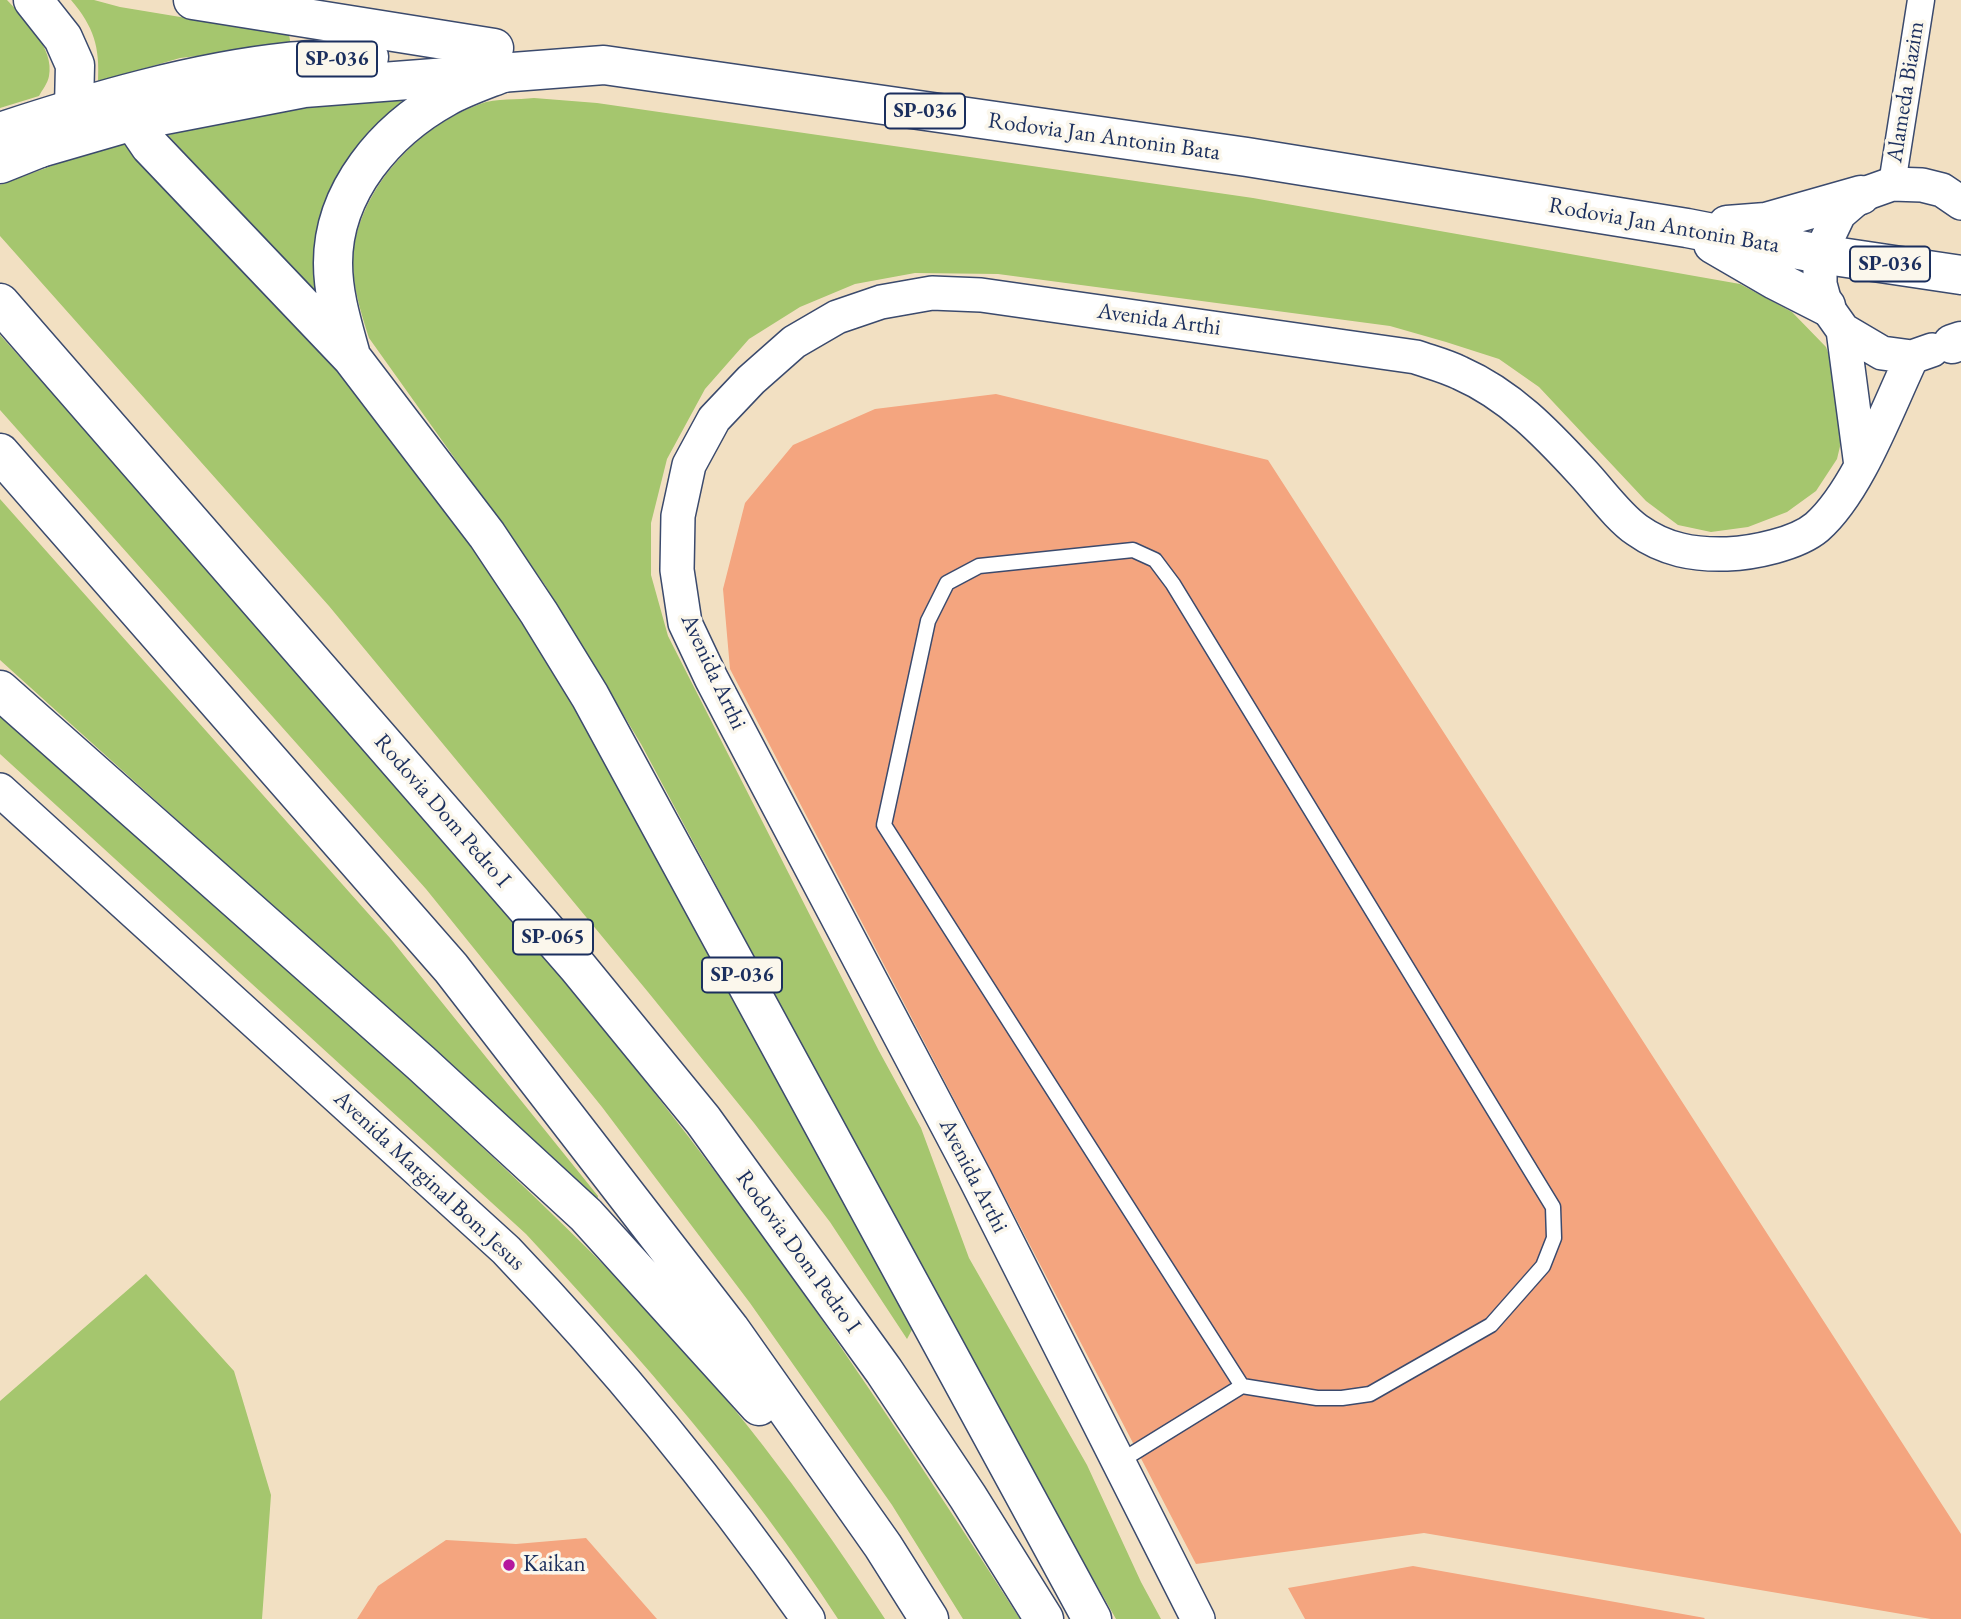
<!DOCTYPE html>
<html>
<head>
<meta charset="utf-8">
<style>
  body { margin:0 }
  canvas { display:block; background:#f2e0c2 }
</style>
</head>
<body>
<canvas width="1961" height="1619"></canvas>
<script>
const ctx = document.querySelector('canvas').getContext('2d');
ctx.lineJoin = 'round';
function paint(path, color) {
  ctx.fillStyle = color;
  ctx.fill(path, 'evenodd');
}
function stroke(path, color, width, dash) {
  ctx.strokeStyle = color;
  ctx.lineWidth = width;
  ctx.lineCap = dash ? 'butt' : 'round';
  ctx.setLineDash(dash || []);
  ctx.stroke(path);
}
function label(font, color, halo, rows, align = 'center') {
  ctx.font = font + ' "EB Garamond",serif';
  ctx.lineWidth = 7;
  ctx.setLineDash([]);
  ctx.textBaseline = 'middle';
  ctx.strokeStyle = halo;
  ctx.fillStyle = color;
  for (const [text, x, y, turn = 0] of rows) {
    ctx.save();
    ctx.translate(x, y);
    ctx.rotate((+turn || 0) * Math.PI / 180);
    ctx.textAlign = isNaN(turn) ? turn : align;
    if (halo) ctx.strokeText(text, 0, 0);
    ctx.fillText(text, 0, 0);
    ctx.restore();
  }
}
const green = new Path2D(`
  M0 0H7C24 18 55 49 49 76 48 83 42 90 39 96L0 108Z
  M71 0H94L120 7 289 35 291 45 180 58 98 82C100 47 94 27 71 0Z
  M411 93 368 132 350 158 322 302 168 135 271 112Z
  M534 98 597 103 1253 198 1740 284 1792 312 1826 347 1841 388 1846 421 1837 459 1816 491 1787 512 1748 527 1711 532 1678 525 1646 501 1539 387 1499 359 1446 342 1390 326 998 274 915 273 855 284 800 307 749 339 705 389 667 459 651 523V575L668 636 879 1051 921 1128 969 1258 1087 1465 1141 1582 1161 1619H1116L980 1380 641 744 545 585 369 338C360 309 350 279 354 248 364 183 420 126 480 104 496 98 518 100 534 98Z
  M127 138C221 241 319 342 404 453 457 523 506 597 556 670L913 1328 907 1339 830 1222 754 1123 648 992 329 606 0 236V185Z
  M0 335C235 597 474 857 688 1136 807 1291 915 1455 1020 1619H963L892 1505 750 1303 602 1107 426 889 0 410Z
  M0 499 390 938 598 1196 596 1206 391 1013 0 660Z
  M0 710C137 833 274 954 409 1079 493 1157 577 1235 656 1319 742 1411 817 1514 885 1619H838C748 1480 638 1355 526 1234L0 754Z
  M146 1274 234 1371 271 1495 262 1619H0V1401Z`);
const building = new Path2D(`
  M996 394 1268 460 1961 1534V1619H1931L1424 1533 1196 1564 730 669 723 589 745 503 793 445 875 409Z
  M586 1538 657 1619H357L378 1586 446 1540 516 1544Z
  M1413 1566 1705 1618 1704 1619H1305L1288 1588Z`);
const service = new Path2D(`
  M1119 1462 1242 1386 1317 1398H1342L1370 1394 1491 1325 1543 1266 1554 1238 1553 1207 1173 584 1155 560 1133 550 979 566 947 583 928 621 884 825 1242 1386`);
const minor = new Path2D(`
  M1892 184 1921 0`);
const tertiary = new Path2D(`
  M1843 330 1861 466
  M1932 350 1912 357 1882 353 1843 330 1826 306 1820 284V254L1839 214 1861 195 1892 184 1922 185 1942 190 1961 203
  M0 790 506 1250C617 1366 716 1487 808 1619
  M1198 1619 975 1178 711 678 685 623 677 570 678 516 689 465 714 419 751 380 794 342 837 317 881 302 932 293 981 295 1416 357C1430 362 1446 366 1460 373 1510 395 1546 433 1582 472 1599 490 1618 517 1637 530 1665 550 1694 555 1727 554 1753 553 1797 544 1817 527 1858 491 1888 407 1912 357`);
const primary = new Path2D(`
  M0 132C91 102 193 72 288 62 315 59 342 59 369 57
  M0 164 40 148 133 121 304 88 604 65 1247 157 1687 228 1820 254 1961 275
  M1727 225 1766 222 1861 195
  M1713 244 1775 280 1826 306
  M1952 344 1961 341`);
const motorway = new Path2D(`
  M33 0 63 38 75 65 74 107 40 148
  M193 0 494 48
  M74 107 133 121 150 146 352 358 487 535 539 613 590 696 1092 1619
  M0 303 577 966 703 1120 884 1371 968 1497 1044 1619
  M350 352C342 323 333 294 333 263 333 191 386 130 446 97 464 87 485 80 505 72
  M0 453 451 968 730 1329 883 1546 929 1619
  M0 690 421 1063 586 1215 759 1406`);
const markers = [
  [509,1565,7,"#b5179e"]
];
const shields = [
  [337,59,80],
  [925,111,80],
  [1890,264,80],
  [553,937,80],
  [742,975,80]
];
const shieldNames = [
  ["SP-036",337,59],
  ["SP-036",925,111],
  ["SP-036",1890,264],
  ["SP-065",553,937],
  ["SP-036",742,975]
];
const streetNames = [
  ["Alameda Biazim",1906,92,-81],
  ["Rodovia Jan Antonin Bata",1104,137,8],
  ["Rodovia Jan Antonin Bata",1664,226,10],
  ["Avenida Arthi",1159,320,8],
  ["Avenida Arthi",713,672,65],
  ["Rodovia Dom Pedro I",442,811,49],
  ["Avenida Arthi",973,1176,63],
  ["Avenida Marginal Bom Jesus",429,1181,43],
  ["Rodovia Dom Pedro I",798,1252,54]
];
const poiNames = [
  ["Kaikan",523,1565]
];
paint(green, '#a5c66e');
paint(building, '#f4a57f');
stroke(service, '#3b4a6d', 17);
stroke(minor, '#3b4a6d', 29);
stroke(tertiary, '#3b4a6d', 36);
stroke(primary, '#3b4a6d', 41);
stroke(motorway, '#3b4a6d', 41);
stroke(service, '#fff', 14);
stroke(minor, '#fff', 26);
stroke(tertiary, '#fff', 33);
stroke(primary, '#fff', 38);
stroke(motorway, '#fff', 38);
for (const [x, y, r, color] of markers) {
  const dot = new Path2D();
  dot.arc(x, y, r, 0, 2 * Math.PI);
  ctx.fillStyle = color;
  ctx.fill(dot);
  stroke(dot, '#fbf7ec', 2.5);
}
for (const [x, y, w] of shields) {
  const box = new Path2D();
  box.roundRect(x - w / 2, y - 17.5, w, 35, 5);
  ctx.fillStyle = '#fbf7ec';
  ctx.fill(box);
  stroke(box, '#1b2f5e', 2);
}
label('bold 21px', '#1b2f5e', null, shieldNames);
label('23px', '#1b2f5e', '#fbf7ec', streetNames);
label('23px', '#1b2f5e', '#fbf7ec', poiNames, 'left');
</script>
</body>
</html>
